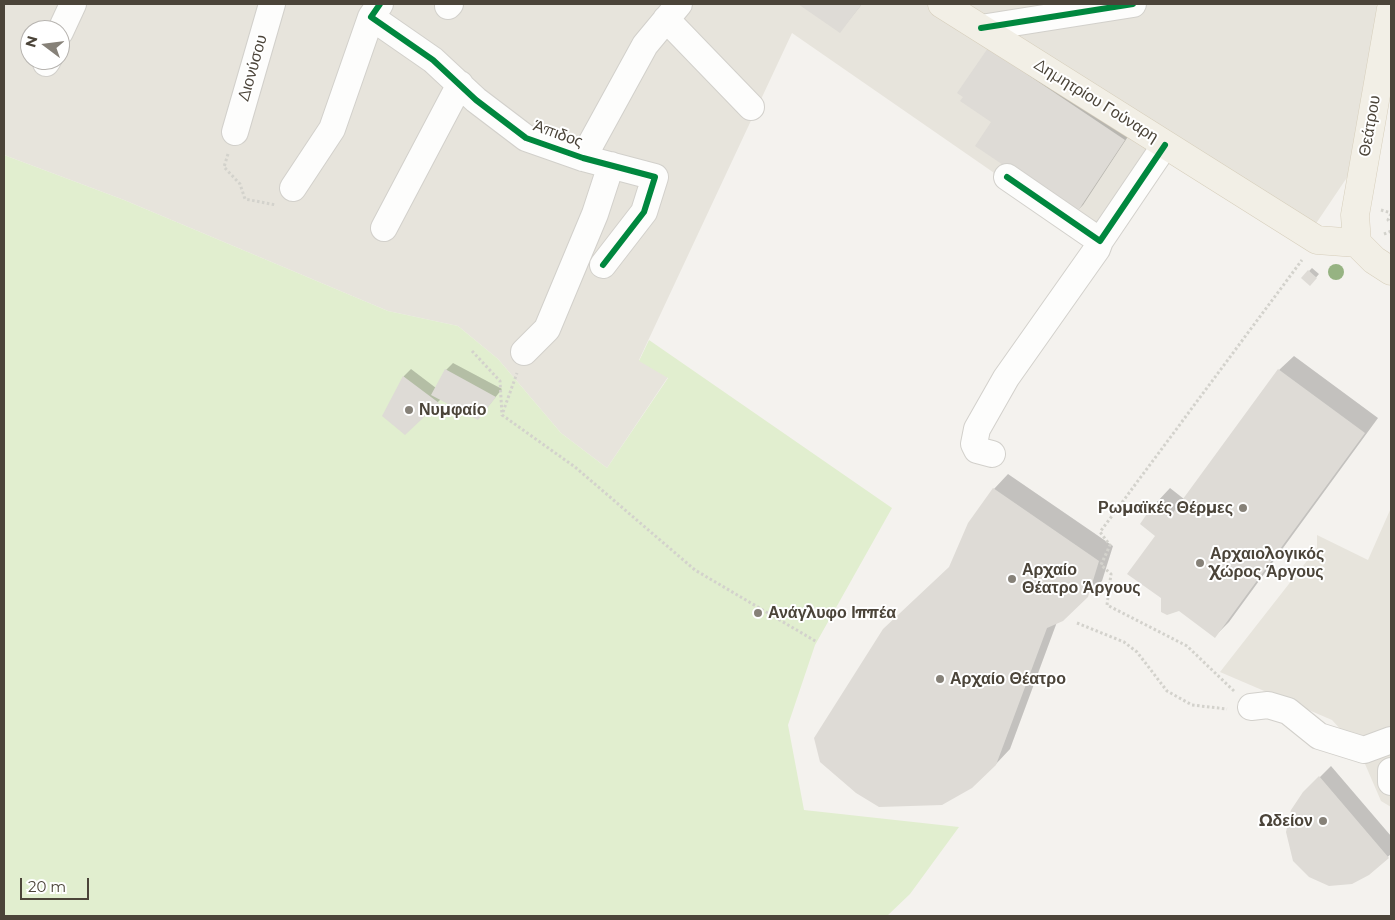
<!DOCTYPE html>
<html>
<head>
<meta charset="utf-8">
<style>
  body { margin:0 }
  #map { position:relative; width:1395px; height:920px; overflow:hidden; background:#f4f2ee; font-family:Montserrat,sans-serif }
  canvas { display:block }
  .frame { position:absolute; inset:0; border:5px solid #4b4439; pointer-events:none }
  .north { position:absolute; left:20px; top:20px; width:50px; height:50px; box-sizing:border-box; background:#fff; border:1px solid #b7b4b0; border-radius:50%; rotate:285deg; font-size:14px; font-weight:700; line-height:20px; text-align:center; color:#4b4439 }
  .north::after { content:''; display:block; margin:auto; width:18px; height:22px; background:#868178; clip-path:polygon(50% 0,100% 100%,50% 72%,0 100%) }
  .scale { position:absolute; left:20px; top:878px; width:69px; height:22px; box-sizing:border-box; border:2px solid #4b4439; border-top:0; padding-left:6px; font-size:15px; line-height:18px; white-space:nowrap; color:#4b4439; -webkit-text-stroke:4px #fff; paint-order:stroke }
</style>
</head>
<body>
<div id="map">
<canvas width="1395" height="920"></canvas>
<div class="frame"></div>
<div class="north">N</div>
<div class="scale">20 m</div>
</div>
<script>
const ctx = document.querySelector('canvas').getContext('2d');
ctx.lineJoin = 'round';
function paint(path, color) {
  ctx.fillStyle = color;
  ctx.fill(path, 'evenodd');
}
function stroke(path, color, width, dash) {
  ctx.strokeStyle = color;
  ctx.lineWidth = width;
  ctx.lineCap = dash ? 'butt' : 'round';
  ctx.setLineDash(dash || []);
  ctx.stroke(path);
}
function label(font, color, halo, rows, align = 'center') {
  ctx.font = font + ' Montserrat,sans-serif';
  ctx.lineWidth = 4;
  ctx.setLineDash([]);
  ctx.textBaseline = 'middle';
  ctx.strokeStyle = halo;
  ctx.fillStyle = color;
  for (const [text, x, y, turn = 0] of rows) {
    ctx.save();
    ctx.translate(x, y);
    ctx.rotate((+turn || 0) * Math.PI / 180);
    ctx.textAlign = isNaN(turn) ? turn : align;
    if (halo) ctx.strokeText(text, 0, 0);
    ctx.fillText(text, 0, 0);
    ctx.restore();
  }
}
const residential = new Path2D(`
  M4 4H1380L1348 176 1315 225 1164 131 1091 240 792 33 639 360 668 377 607 468 561 433 498 359 458 326 388 311 124 200 4 155ZM30 30H60V60H30Z
  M1391 508V807L1381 801 1362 757 1343 732 1332 720 1220 672 1317 548V535L1368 560Z`);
const green = new Path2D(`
  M4 155 124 200 388 311 458 326 498 359 561 433 607 468 668 378 639 361 649 340 892 508 815 645 788 725 804 810 959 827 910 894 887 916H4Z`);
const shadow = new Path2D(`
  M800 4H862L840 31Z
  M996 41 1131 132 1083 205 1076 212 993 122Z
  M1312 268 1319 274 1313 281 1309 271Z
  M1294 356 1378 418 1229 622 1215 636 1157 535 1141 524 1156 503 1170 488 1184 499 1279 370Z
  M453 363 502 389 478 419 441 399 405 434 384 416 404 376 411 369 436 388 446 370Z
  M1008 474 1113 546 1102 581 1057 622 1010 749 996 764 951 566 994 489Z
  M1331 766 1391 836V854L1368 874 1304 793Z`);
const building = new Path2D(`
  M798 4H862L840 33Z
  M988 48 1125 140 1076 214 975 146 991 122 960 101 963 97 957 93Z
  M1308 270 1317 278 1310 286 1301 278Z
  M445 369 496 397 478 420 431 395Z
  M1278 369 1365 433 1215 638 1179 611 1167 615 1161 612V598L1127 574 1155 536 1140 524 1155 502 1172 514Z
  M403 376 439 403 405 435 382 416Z
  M993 488 1099 561 1088 597 1063 621 1047 628 996 765 972 788 942 805 879 807 856 793 820 762 814 738 883 629 949 567 968 523Z
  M1319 776 1389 858 1369 875 1352 884 1329 886 1309 877 1293 861 1286 832 1291 810 1303 792Z`);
const path = new Path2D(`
  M228 154 224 167 240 184 245 199 276 205
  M1381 210 1391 213
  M1391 214 1388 220 1391 222
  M1384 234 1391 231
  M472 351 500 381 502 415 575 467 695 570 817 642
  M503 412 517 373
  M1077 623 1124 642 1137 652 1167 691 1192 705 1227 709
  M1234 691 1187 646 1107 605 1111 574 1101 565 1110 545 1100 532 1302 260`);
const minor = new Path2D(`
  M380 4 371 17 433 60 476 100 526 138 583 158 655 177 644 212 603 265
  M448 6 450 4
  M666 19 751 107
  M981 28 1133 4
  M60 32 73 4
  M46 63 48 60
  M235 132 272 4
  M583 158 645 45 679 4
  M1007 177 1100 241 1165 145
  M293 188 332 129 371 17
  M384 228 460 84
  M524 352 547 329 595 214 611 165
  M992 454 977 450 974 444 977 429 1006 378 1097 249 1100 241
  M1251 707 1268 705 1288 711 1319 736 1364 750 1391 740
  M1391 771V782`);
const major = new Path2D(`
  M942 4 1317 240 1357 243
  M1357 243 1355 215 1391 9
  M1357 243 1374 260 1391 271`);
const cycleway = new Path2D(`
  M380 4 371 17 433 60 476 100 526 138 583 158 655 177 644 212 603 265
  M981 28 1133 4
  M1007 177 1100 241 1165 145`);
const trees = [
  [1336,272]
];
const markers = [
  [409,410,5,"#868178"],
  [1243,508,5,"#868178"],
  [1200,563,5,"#868178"],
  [1012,579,5,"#868178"],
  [758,613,5,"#868178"],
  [940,679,5,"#868178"],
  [1323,821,5,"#868178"]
];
const streetNames = [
  ["Διονύσου",253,68,-74],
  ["Δημητρίου Γούναρη",1096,101,32],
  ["Θεάτρου",1370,126,-80],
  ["Άπιδος",558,134,20]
];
const poiNames = [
  ["Νυμφαίο",419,410],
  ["Ρωμαϊκές Θέρμες",1233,508,"right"],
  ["Αρχαιολογικός",1210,554],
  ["Χώρος Άργους",1210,572],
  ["Αρχαίο",1022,570],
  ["Θέατρο Άργους",1022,588],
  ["Ανάγλυφο Ιππέα",768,613],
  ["Αρχαίο Θέατρο",950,679],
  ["Ωδείον",1313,821,"right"]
];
paint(residential, '#e7e4dc');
paint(green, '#e1eecf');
paint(shadow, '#0003');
paint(building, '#dedbd6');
stroke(minor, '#d2d0cb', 28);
stroke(major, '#d6cebb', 29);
stroke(path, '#d3d2cc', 3, [2.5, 2.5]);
stroke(minor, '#fdfdfc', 26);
stroke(major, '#f2efe6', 28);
stroke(cycleway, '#00873e', 6);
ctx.fillStyle = '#96b382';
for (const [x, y] of trees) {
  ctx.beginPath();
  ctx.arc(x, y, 8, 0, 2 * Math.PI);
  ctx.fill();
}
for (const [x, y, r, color] of markers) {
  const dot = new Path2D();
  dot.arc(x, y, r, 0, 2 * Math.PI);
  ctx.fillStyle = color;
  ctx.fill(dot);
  stroke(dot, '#fff', 2);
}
label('16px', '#4b4439', '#fff', streetNames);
label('bold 16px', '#4b4439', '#fff', poiNames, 'left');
</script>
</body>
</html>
